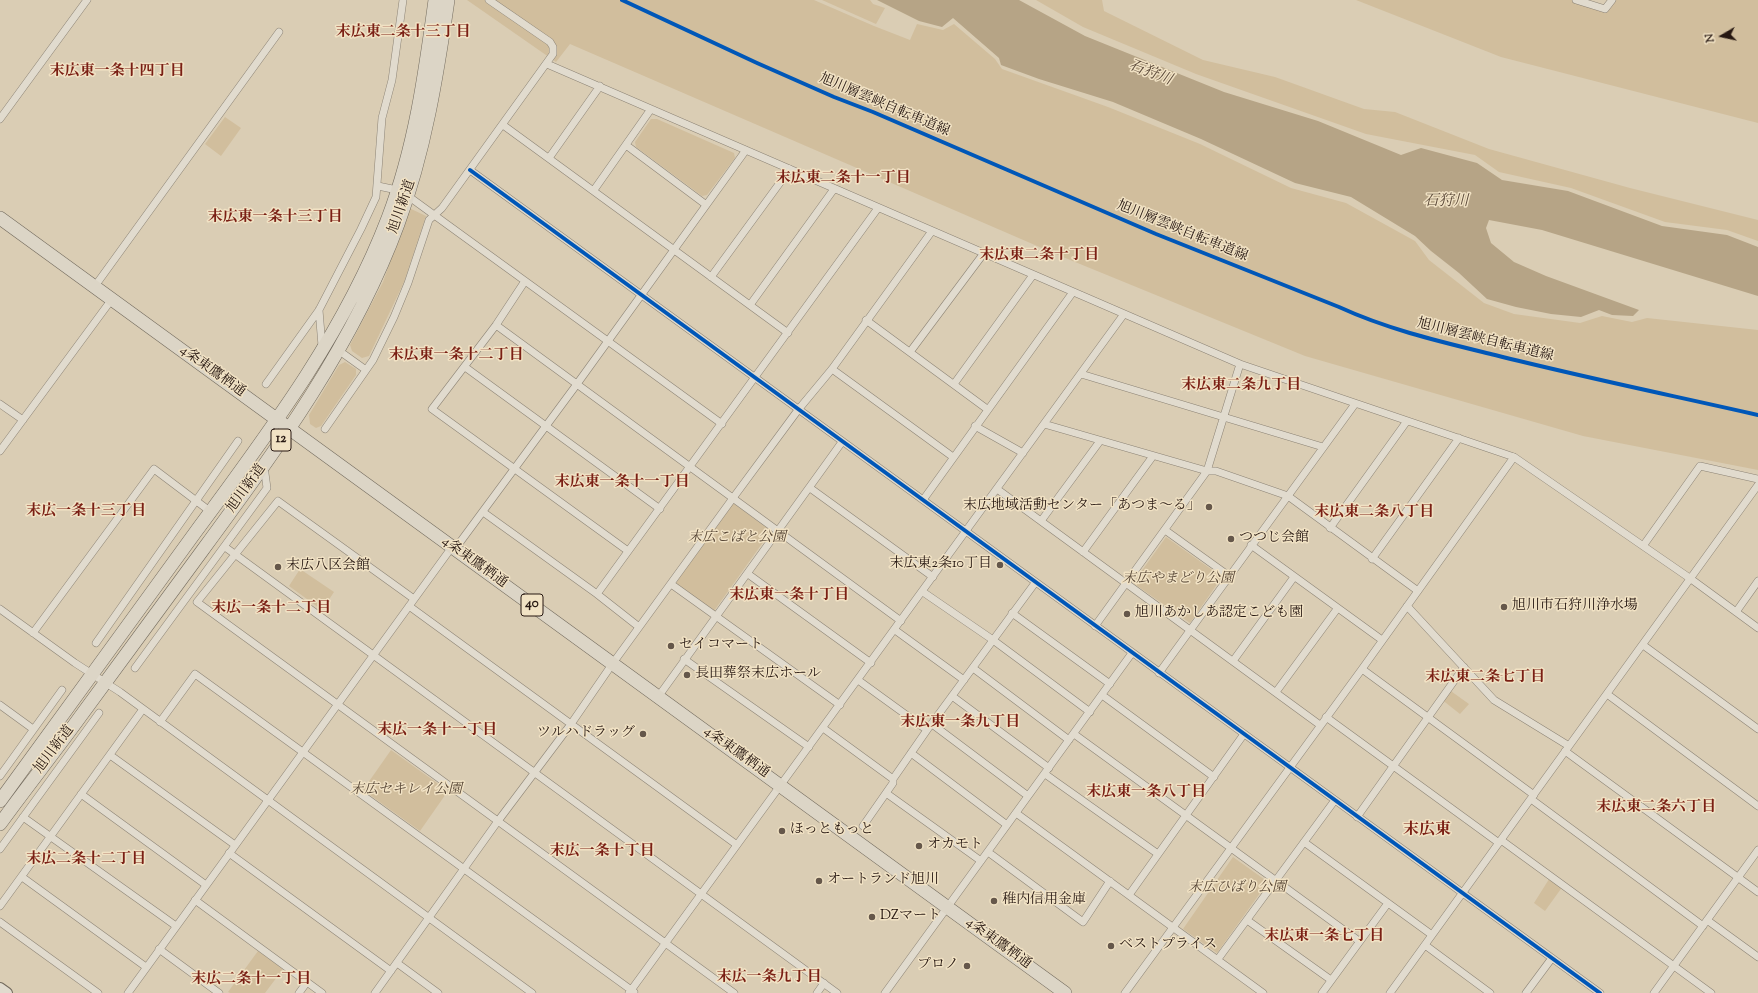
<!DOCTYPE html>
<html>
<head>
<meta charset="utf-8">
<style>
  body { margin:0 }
  #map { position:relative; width:1758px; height:993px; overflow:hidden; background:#dacdb4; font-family:"Sorts Mill Goudy",serif }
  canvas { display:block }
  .north { position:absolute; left:1702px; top:16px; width:40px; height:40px; -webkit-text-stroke:3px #f1e2c4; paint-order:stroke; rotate:261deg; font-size:11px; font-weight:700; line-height:16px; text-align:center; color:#261711 }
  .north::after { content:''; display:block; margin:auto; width:14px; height:18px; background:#261711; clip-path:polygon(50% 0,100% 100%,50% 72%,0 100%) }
</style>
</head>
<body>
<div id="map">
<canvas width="1758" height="993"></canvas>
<div class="north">N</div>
</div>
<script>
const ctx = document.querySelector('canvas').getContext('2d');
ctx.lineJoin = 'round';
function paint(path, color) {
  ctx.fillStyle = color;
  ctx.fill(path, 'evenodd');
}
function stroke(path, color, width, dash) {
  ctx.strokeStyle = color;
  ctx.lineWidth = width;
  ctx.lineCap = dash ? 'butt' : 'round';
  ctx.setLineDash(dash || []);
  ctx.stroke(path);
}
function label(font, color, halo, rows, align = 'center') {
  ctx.font = font + ' "Sorts Mill Goudy","Noto Serif JP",serif';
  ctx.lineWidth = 3;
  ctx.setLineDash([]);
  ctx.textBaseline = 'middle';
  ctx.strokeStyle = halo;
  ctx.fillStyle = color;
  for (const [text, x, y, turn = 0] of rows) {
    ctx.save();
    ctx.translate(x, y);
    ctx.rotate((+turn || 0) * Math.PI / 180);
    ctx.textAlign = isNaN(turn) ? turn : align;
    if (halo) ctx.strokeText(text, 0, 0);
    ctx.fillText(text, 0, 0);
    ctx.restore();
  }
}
const green = new Path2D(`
  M467 0H814L874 26 910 40 917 24 943 30 954 24 995 59 1002 69 1108 107 1200 144 1291 188 1346 203 1415 241 1429 260 1484 303 1514 314 1580 323 1602 316 1632 322 1647 318 1758 330V470L1583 436 1305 356 1058 255 570 44 556 62Z
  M822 0H870L873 4 885 8 876 24Z
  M1036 0H1102L1104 11 1203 60 1275 77 1364 109 1395 112 1489 149 1630 188 1758 220V241L1727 230 1665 222 1571 188 1499 172 1475 155 1366 134 1196 74 1083 27Z
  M1356 0H1576L1605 9 1612 0H1758V123L1501 57Z
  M225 117 241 128 221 156 205 144Z
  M651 119H657L734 153 735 158 707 195 702 196 636 147 635 142Z
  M409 208 426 216 404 282 369 356 362 358 352 351 350 345 383 282Z
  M345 362 356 369V375L321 426 316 428 310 424 309 415 339 365Z
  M733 503 771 531 714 611 676 583Z
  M1166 537 1222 577 1190 623 1133 583Z
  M300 569 334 592 322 610 289 586Z
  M1448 689 1469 704 1460 714 1441 699Z
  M391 750 448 791 420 831 363 790Z
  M1233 857 1268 882 1217 953 1183 929Z
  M1551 876 1563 886 1545 911 1534 903Z
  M258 951 283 969 265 993H230L228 992Z`);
const water = new Path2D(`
  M877 0H1019L1085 36 1224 92 1318 121 1401 155 1421 148 1477 163 1502 180 1568 191 1662 226 1727 235 1758 247V296L1542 230 1489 220 1486 228 1491 243 1514 262 1546 276 1639 310 1633 316 1612 315 1599 310 1581 317 1551 314 1516 307 1487 299 1459 273 1431 251 1415 236 1351 197 1295 183 1201 139 1113 102 1039 79 1001 65 999 58 953 18 942 27 919 21Z`);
const street = new Path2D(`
  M1576 0 1605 9 1612 0
  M547 64 1240 364 1514 457 1691 579 1758 628
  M0 119 87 0
  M503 125 788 333
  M626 145 705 204
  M549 158 600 86
  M470 170 1600 993
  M378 186 397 190
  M594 190 651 109
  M408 196 722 424
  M711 277 790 169
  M525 281 496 325 432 409 628 551
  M95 286 279 32
  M750 305 834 189
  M319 310 322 346
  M866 320 987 409
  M496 325 901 621
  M338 350 366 370
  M910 352 984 253
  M465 367 660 509
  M832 369 953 457
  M1081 374 1323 447
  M266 384 319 310 361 229 376 197 382 118 392 80 403 0
  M954 384 1033 275
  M0 404 23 420
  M1044 424 1207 471H1216L1288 496 1418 591
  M975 426 1023 453
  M325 429 373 360 394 317 408 283 429 220 442 208 553 54V47L550 42 489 0
  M0 451 112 299
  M810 488 933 577
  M997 489 1320 725
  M923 500 1073 292
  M483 512 597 594 639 627
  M1041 521 1100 441
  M1330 528 1407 421
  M1165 530 1229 576
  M1251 545 1382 640
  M1643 546 1700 466 1758 479
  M225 547 837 993
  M455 549 577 384 746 150
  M1083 552 1153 456
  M1372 559 1459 438
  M748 574 871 663
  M671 584 840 705
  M923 592 993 640 1090 712
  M597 594 878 208
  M414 599 278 501 197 602 734 993
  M409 606 737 845
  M1407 606 1494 700 1569 746
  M0 609 75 663 120 692 532 993
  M1736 612 1758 581
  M1012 613 1110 684
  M1095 626 1207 471 1240 364
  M895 630 964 680
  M33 633 154 469 211 512
  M96 643 238 441
  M1643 645 1758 729
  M684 659 809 747
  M1233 661 1294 577
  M135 668 267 488 264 466
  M973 668 1069 740
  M1362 669 1534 795
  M1159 673 1355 404
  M858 680 927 730
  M1276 692 1337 609
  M1607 694 1758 806
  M1102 695 1214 777
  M952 696 1049 768
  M658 697 842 442
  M0 705 33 729
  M1326 717 1499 843
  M160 722 195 674 634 992
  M932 724 1028 796
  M823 728 893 779
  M1074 734 1359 941
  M1565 751 1758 892
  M911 753 1007 825
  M110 755 235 845
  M1045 774 1158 854
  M0 776 62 690
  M886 793 981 861
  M81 794 206 885
  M1531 799 1703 926
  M1016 813 1263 993
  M23 817 176 926
  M1357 817 1464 667
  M863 826 893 783V779L927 730 1035 583
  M1501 840 1711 993
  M1304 842 1432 935
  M0 849 99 713
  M988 852 1083 922 1110 881
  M229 853 391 971
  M22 877 146 967
  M1129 895 1244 734
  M195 900 322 993
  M0 906 143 709
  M1247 920 1331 980
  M1707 920 1758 957
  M0 922 98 993
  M1425 945 1490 993
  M159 949 219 993
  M1218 959 1335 800
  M397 963 438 993
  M128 993 452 547
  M299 993 307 982
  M375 993 498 821 571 724 613 663 733 498 798 410 832 369 932 231
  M629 993 1124 314
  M817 993 824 983
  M885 993 1132 653
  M1125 993 1362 669 1514 457
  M1322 993 1388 903
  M1390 993 1758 485
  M1526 993 1552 958
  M1654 993 1758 850`);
const secondary = new Path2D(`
  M0 988 7 993`);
const highway = new Path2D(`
  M0 218 1065 993
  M0 801C66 711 131 620 197 530 270 431 344 333 388 218 415 147 425 74 435 0
  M0 824C26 788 54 753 80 717 121 662 161 606 202 551 277 449 354 344 398 224 425 151 437 76 448 0`);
const cycleway = new Path2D(`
  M622 0 757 63 834 97 873 112 1156 234 1339 307C1389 330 1442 342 1495 355 1582 377 1670 395 1758 415
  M470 170 1600 993`);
const markers = [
  [1209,507,4,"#65574a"],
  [1231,539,4,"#65574a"],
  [1000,565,4,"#65574a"],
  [278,567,4,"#65574a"],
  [1504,607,4,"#65574a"],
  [1127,614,4,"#65574a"],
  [671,646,4,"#65574a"],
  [687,675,4,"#65574a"],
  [643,734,4,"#65574a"],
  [782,831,4,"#65574a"],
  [919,846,4,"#65574a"],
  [819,881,4,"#65574a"],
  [994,901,4,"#65574a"],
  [872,917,4,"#65574a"],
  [1111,946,4,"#65574a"],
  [967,966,4,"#65574a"]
];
const shields = [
  [281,440,20],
  [532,605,22]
];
const shieldNames = [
  ["12",281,440],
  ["40",532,605]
];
const streetNames = [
  ["旭川層雲峡自転車道線",884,106,23],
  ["旭川新道",403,207,-71],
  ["旭川層雲峡自転車道線",1182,232,22],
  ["旭川層雲峡自転車道線",1485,341,14],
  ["4条東鷹栖通",212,372,36],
  ["旭川新道",247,489,-54],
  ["4条東鷹栖通",474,563,36],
  ["旭川新道",55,750,-53],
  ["4条東鷹栖通",736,753,36],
  ["4条東鷹栖通",998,944,36]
];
const poiNames = [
  ["末広地域活動センター「あつま～る」",1201,507,"right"],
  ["つつじ会館",1239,539],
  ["末広東2条10丁目",992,565,"right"],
  ["末広八区会館",286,567],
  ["旭川市石狩川浄水場",1512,607],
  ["旭川あかしあ認定こども園",1135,614],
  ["セイコマート",679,646],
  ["長田葬祭末広ホール",695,675],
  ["ツルハドラッグ",635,734,"right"],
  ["ほっともっと",790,831],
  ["オカモト",927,846],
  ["オートランド旭川",827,881],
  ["稚内信用金庫",1002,901],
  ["DZマート",880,917],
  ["ベストプライス",1119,946],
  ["プロノ",959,966,"right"]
];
const parkNames = [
  ["末広こばと公園",737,539],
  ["末広やまどり公園",1178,580],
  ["末広セキレイ公園",406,791],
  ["末広ひばり公園",1237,889]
];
const neighbourhoodNames = [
  ["末広東二条十三丁目",403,33],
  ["末広東一条十四丁目",117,72],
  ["末広東二条十一丁目",843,179],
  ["末広東一条十三丁目",275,218],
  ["末広東二条十丁目",1039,256],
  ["末広東一条十二丁目",456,356],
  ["末広東二条九丁目",1241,386],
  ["末広東一条十一丁目",622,483],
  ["末広一条十三丁目",86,512],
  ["末広東二条八丁目",1374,513],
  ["末広東一条十丁目",789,596],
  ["末広一条十二丁目",271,609],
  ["末広東二条七丁目",1485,678],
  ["末広東一条九丁目",960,723],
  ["末広一条十一丁目",437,731],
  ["末広東一条八丁目",1146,793],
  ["末広東二条六丁目",1656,808],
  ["末広一条十丁目",602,852],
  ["末広二条十二丁目",86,860],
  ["末広東一条七丁目",1324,937],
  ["末広一条九丁目",769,978],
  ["末広二条十一丁目",251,980]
];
const waterNames = [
  ["石狩川",1150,74,21],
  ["石狩川",1446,202]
];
const quarterNames = [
  ["末広東",1427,831]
];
paint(green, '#d1be9d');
paint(water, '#b6a486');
stroke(street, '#8c8375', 8);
stroke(secondary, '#736b5e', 12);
stroke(highway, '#736b5e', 14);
stroke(street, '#e1dbce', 7);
stroke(secondary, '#e1dbce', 10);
stroke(highway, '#dcd5c6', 13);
stroke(cycleway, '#0057b8', 4);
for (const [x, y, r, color] of markers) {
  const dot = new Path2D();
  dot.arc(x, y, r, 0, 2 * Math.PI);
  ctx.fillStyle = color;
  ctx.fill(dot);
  stroke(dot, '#f1e2c4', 1.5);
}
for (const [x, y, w] of shields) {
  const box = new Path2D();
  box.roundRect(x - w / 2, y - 11, w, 22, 3);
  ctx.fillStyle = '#f1e2c4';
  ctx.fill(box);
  stroke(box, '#261711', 1);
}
label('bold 13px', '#261711', null, shieldNames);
label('14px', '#261711', '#f1e2c4', streetNames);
label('14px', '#261711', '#f1e2c4', poiNames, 'left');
label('italic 14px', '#574636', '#f1e2c4', parkNames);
label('bold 15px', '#7a1f14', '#f1e2c4', neighbourhoodNames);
label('italic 15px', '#5a4838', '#f1e2c4', waterNames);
label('bold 16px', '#7a1f14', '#f1e2c4', quarterNames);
</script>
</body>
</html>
